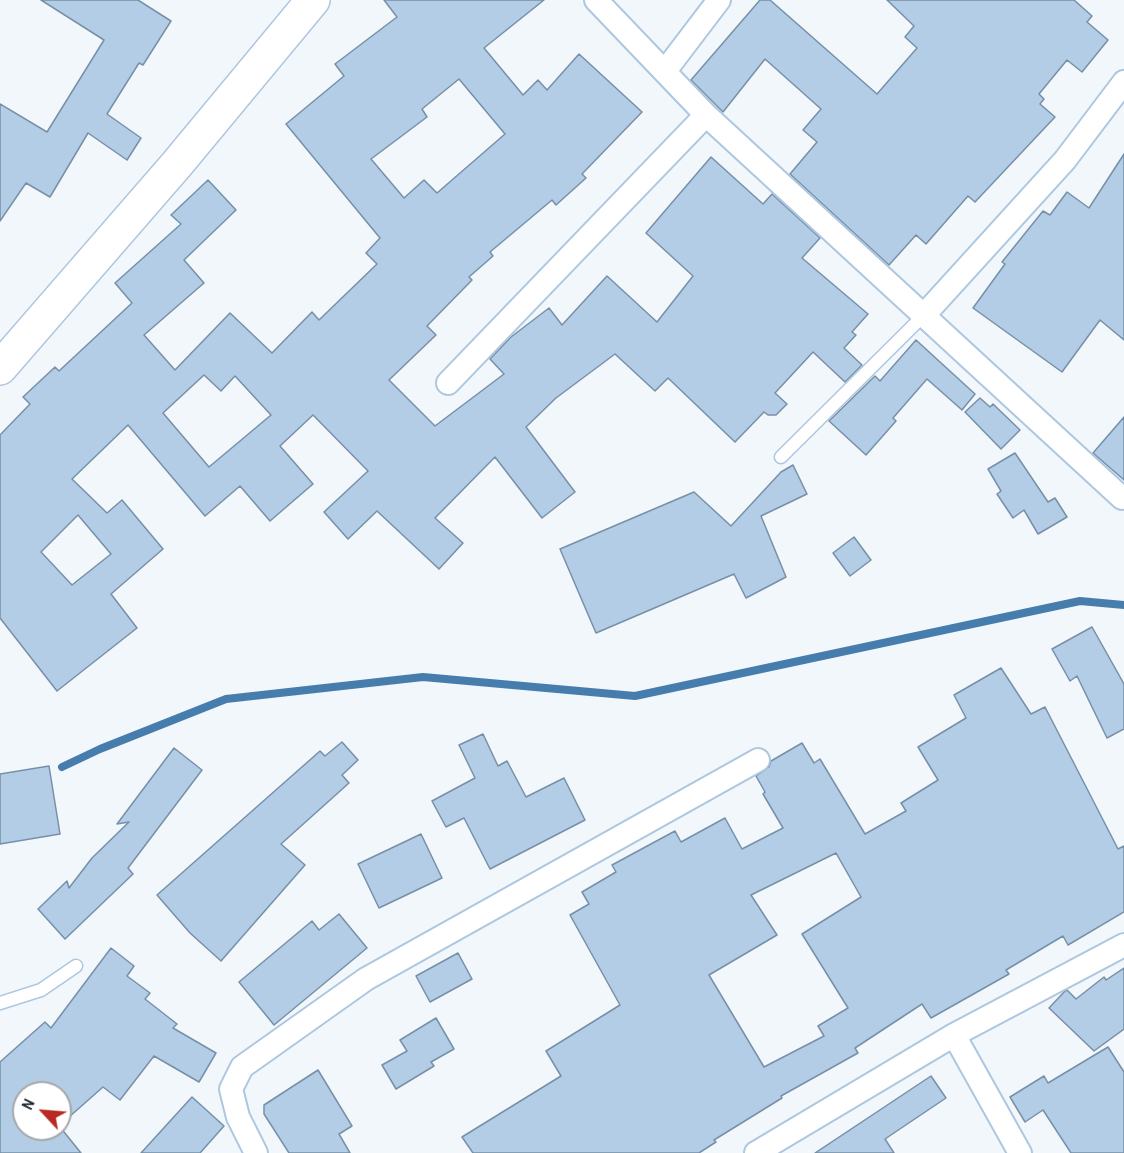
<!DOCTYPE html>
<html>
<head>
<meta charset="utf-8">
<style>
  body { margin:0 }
  #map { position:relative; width:1124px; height:1153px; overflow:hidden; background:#f2f7fc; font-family:"Archivo Narrow",sans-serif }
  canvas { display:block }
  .north { position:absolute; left:12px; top:1081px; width:60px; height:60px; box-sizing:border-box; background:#fff; border:2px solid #a4a8ab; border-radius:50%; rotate:296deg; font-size:16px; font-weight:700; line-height:24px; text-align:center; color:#1b252e }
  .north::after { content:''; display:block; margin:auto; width:21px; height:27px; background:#b82a23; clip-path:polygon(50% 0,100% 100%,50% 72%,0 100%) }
</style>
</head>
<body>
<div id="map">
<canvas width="1124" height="1153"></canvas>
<div class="north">N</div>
</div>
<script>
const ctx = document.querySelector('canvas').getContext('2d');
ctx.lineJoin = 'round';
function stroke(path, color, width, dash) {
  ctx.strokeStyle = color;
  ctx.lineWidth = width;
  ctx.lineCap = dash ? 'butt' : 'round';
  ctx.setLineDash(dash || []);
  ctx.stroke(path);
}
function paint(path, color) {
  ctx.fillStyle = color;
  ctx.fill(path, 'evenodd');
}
const stream = new Path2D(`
  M62 767 100 749 226 699 423 677 635 696 1080 601 1124 605`);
const building = new Path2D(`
  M41 0H138L171 21 143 65 139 63 107 114 141 138 127 160 88 133 50 197 26 183 0 221V104L47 132 104 40Z
  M384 0H544L484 48 523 95 538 80 547 90 579 54 642 112 582 174 586 178 556 205 552 200 490 252 493 256 469 277 472 280 427 326 436 335 389 380 435 426 504 374 490 359 511 337 549 308 562 325 607 276 657 322 693 276 646 233 711 157 763 204 772 194 820 238 802 258 868 314 852 332 856 335 844 348 862 365 845 382 813 352 775 393 787 404 776 415H768L764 412 735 442 668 378 655 391 615 354 556 398 526 427 575 492 542 518 495 457 435 518 463 543 439 569 377 511 348 539 324 512 368 471 313 415 280 446 313 484 270 521 240 486 205 516 128 425 72 479 107 513 122 500 163 549 111 594 137 628 57 691 0 618V435L30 404 23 397 55 367 59 371 132 303 115 283 181 224 171 215 208 180 236 210 184 260 204 283 144 335 175 370 230 313 272 353 312 312 319 320 377 264 366 253 380 238 286 124 344 76 335 64 397 17ZM459 79 505 134 437 193 424 180 404 198 371 159 427 117 422 109ZM204 375 221 391 235 376 271 415 209 467 163 413ZM78 515 111 554 72 585 41 552Z
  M760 0H770L877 94 917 48 905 37 914 26 887 0H1074L1092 16 1087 22 1108 40 1082 72 1067 60 1039 94 1044 99 1040 104 1055 117 975 202 968 196 926 244 916 235 889 265 790 174 817 142 803 130 821 109 765 59 723 112 691 80Z
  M1124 154V340L1100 320 1062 372 973 308 1005 264 1002 262 1043 211 1050 215 1067 192 1089 208Z
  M916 340 975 394 962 410 927 379 893 418 896 421 866 455 829 421 875 376 880 381Z
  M980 398 990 407 993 404 1020 430 1001 449 965 412Z
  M1124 417V480L1093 453Z
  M1015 453 1048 502 1055 498 1067 517 1038 534 1024 510 1013 518 997 494 1001 491 988 469Z
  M793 465 807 494 761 516 786 577 746 598 734 574 596 633 560 549 694 492 731 526 781 472Z
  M854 537 871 560 850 576 833 553Z
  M1092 627 1124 684V729L1107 738 1077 676 1070 681 1052 649Z
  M1001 668 1031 714 1045 707 1118 849 1124 846V912L1068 945 1063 936 1006 970 1009 974 931 1018 922 1004 855 1048 858 1053 781 1096 782 1098 714 1140 716 1142 699 1153H473L462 1137 561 1076 546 1051 620 1005 570 915 589 904 582 892 616 872 612 865 675 831 681 842 725 818 742 849 783 828 763 794 765 792 756 776 769 767 771 761 802 743 814 763 820 759 865 834 906 811 901 803 938 780 918 747 966 718 954 695ZM836 853 861 897 802 934 848 1008 818 1026 824 1036 764 1067 709 975 777 935 751 895Z
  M483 734 498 766 507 761 526 797 564 778 585 820 490 869 464 818 446 827 432 801 475 778 459 745Z
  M342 742 358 760 342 775 349 783 281 844 305 865 221 961 190 933 157 895 320 751 325 756Z
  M174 748 202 770 128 868 133 874 65 939 38 909 67 881 69 888 92 858 129 822 117 824Z
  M49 766 60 834 0 844V774Z
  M421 834 442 878 379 908 358 864Z
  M339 914 367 948 274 1025 239 982 312 921 319 930Z
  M111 948 134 966 127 976 150 993 145 999 177 1024 173 1028 216 1053 199 1082 154 1056 120 1100 103 1087 60 1125V1093H24V1129H60V1127L81 1153H0V1062L45 1022 51 1028Z
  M458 953 472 979 430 1002 416 976Z
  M1124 968V1029L1094 1051 1049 1008 1065 991 1067 990 1076 999 1104 977 1106 980Z
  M436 1018 454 1049 431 1062 434 1066 396 1089 382 1065 407 1051 400 1040Z
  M1108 1047 1124 1072V1153H1071L1043 1110 1025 1122 1010 1097 1044 1076 1048 1083Z
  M318 1070 352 1126 339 1134 350 1153H289L264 1114V1105Z
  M931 1076 946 1098 885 1139 894 1153H815Z
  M192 1097 224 1126 200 1153H141Z`);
const service = new Path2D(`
  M781 457 925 314
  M0 1003 41 990 76 966`);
const minor = new Path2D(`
  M596 0 706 115 1122 498
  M665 71 719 0
  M925 314 1065 160 1124 82
  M448 383 706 115
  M954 1035 1020 1153
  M256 1153 238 1117 231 1089 242 1067 366 979 758 760
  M756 1153 954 1035 1124 945`);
const secondary = new Path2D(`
  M0 368 177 164 313 0`);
stroke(stream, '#477dad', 8);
paint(building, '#b3cde7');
stroke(building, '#7790a8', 1.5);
stroke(service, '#adc7e0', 15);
stroke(minor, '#adc7e0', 26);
stroke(secondary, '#adc7e0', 36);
stroke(service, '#fff', 12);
stroke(minor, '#fff', 22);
stroke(secondary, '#fff', 33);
</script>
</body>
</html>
